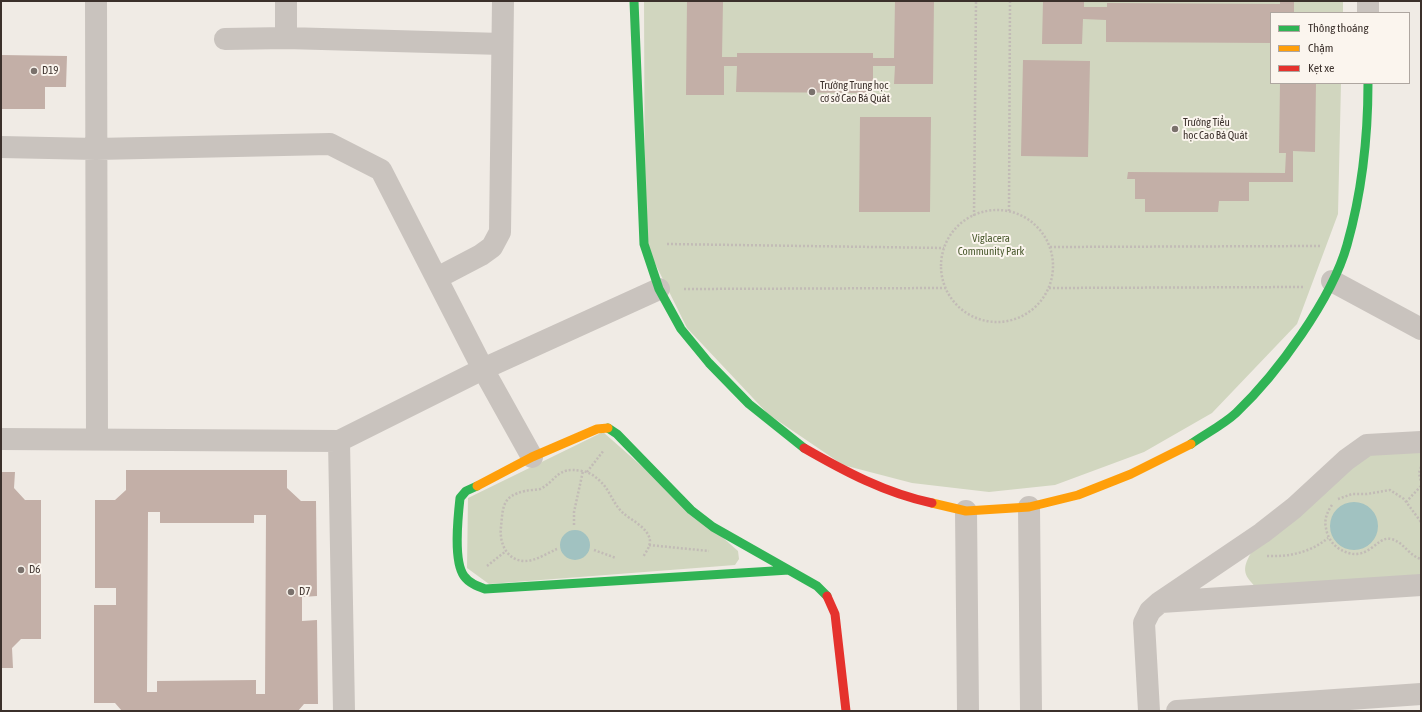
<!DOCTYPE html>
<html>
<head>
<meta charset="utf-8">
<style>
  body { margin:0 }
  #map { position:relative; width:1422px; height:712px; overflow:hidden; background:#f0ebe5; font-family:"Asap Condensed",sans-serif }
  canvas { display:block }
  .frame { position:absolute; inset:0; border:2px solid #3b302b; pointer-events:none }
  .legend { position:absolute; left:1270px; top:12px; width:140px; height:72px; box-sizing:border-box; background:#fbf5ee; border:1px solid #aea6a0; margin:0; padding:5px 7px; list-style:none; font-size:12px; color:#3b302b }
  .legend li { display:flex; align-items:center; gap:8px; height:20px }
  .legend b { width:20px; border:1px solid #aea6a0 }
</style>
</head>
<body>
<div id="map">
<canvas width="1422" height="712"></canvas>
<div class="frame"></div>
<ul class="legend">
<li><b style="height:5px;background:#30b455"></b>Thông thoáng</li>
<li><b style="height:5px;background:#ff9f0a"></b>Chậm</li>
<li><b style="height:5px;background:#e5322d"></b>Kẹt xe</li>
</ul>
</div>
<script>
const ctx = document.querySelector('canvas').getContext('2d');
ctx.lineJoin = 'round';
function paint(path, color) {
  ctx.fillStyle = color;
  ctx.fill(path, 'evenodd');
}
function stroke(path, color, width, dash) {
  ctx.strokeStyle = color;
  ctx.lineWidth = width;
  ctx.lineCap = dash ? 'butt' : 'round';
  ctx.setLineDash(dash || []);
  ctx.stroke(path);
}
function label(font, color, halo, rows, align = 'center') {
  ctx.font = font + ' "Asap Condensed",sans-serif';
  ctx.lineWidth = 4;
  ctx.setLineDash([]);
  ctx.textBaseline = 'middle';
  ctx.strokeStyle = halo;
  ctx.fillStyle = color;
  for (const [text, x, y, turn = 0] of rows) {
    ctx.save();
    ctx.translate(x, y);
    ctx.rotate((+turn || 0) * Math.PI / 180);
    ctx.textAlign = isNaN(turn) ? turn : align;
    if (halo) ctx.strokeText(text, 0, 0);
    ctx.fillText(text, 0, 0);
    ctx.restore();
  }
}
const green = new Path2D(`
  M644 1H1343V13H1271V83H1341L1338 214 1297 324 1212 413 1144 452 1055 485 989 492 912 483 843 465 768 414 687 328 645 243Z
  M603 432 738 551 739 559 735 565 489 584 467 568 468 498Z
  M1370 451 1421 452V580L1258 589C1244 576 1241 570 1251 553Z`);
const water = new Path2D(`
  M1330 526a24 24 0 1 1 48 0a24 24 0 1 1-48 0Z
  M560 545a15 15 0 1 1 30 0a15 15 0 1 1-30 0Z`);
const building = new Path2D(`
  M687 1H723L722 57H737V53H873V58H894L895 1H934L933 84H894L895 66H873V93L736 92 737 66H724V95H686Z
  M1043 1H1084V7H1107V3L1280 4V1H1294V13H1271V43L1106 42V20L1083 19 1082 44H1042Z
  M1 55 67 56 66 87H45V109H1Z
  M1023 60 1090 61 1088 157 1021 156Z
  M1280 83H1316L1315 152 1293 151V182H1249V201H1219L1218 212H1145V199H1135V179H1127L1128 172 1285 173 1286 153H1279Z
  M860 117H931L930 212H859Z
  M126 470H287V488L301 501H316L317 596 302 597V621L317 620 318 704H304L298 711H122L115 703H94V605H116V588H95V500H115L126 490ZM148 512H160V523H254V515H266L265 694H256V680L157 681V692H147Z
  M1 472H15L14 488 25 500H41V639H21L12 648 13 668H1Z`);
const path = new Path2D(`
  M941 266a56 56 0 1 1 112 0a56 56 0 1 1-112 0Z
  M1009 211 1010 1
  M974 216 976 1
  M667 244 944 248
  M1050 247 1322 246
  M1049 288 1304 287
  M684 289 946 288
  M1421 467 1419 473 1421 482
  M587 472 604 450
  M1338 499 1352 494H1367L1390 490 1404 499 1421 522
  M1406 502 1421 486
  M1332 505C1327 512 1324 520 1326 528 1327 536 1332 544 1338 548 1367 567 1376 535 1391 539 1404 542 1409 556 1421 559
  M574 525V512L583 471
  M649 545 709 551
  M557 549C547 553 536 561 525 561 507 561 499 543 501 527 503 507 502 496 525 491 529 490 535 490 540 489 557 481 556 466 582 471 589 472 595 476 600 481 610 490 613 504 623 513 631 520 649 528 650 541 650 547 646 552 643 557
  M594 550 616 558
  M1267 556C1290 557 1311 552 1328 538
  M487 566 506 551`);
const street = new Path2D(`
  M96 1 97 439
  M286 1V38
  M1368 1V13
  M225 39 286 38 502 44
  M1 147 96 149 330 144 381 170 483 369 532 457
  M437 278 481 255 492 247 500 232 503 1
  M1332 281 1421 329
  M1 439 339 441 483 369 659 289
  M339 441 344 711
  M1029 507 1031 711
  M966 511 968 711
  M1161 602 1421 585
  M1149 711 1144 623 1150 611 1160 602 1262 533 1294 508 1346 460 1367 445 1421 442
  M1177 711 1421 694`);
const fast = new Path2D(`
  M634 1 644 244 659 289 681 329 709 363 749 404 804 448
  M608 428 617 434 691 510 713 527 817 586 827 596
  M1191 444C1205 434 1223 425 1236 413 1277 374 1332 299 1347 245 1362 192 1368 138 1368 83
  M477 486 466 491 460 498C458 516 453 561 464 576 469 583 477 586 485 589L789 570`);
const slow = new Path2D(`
  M477 486 532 457 597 429 608 428
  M932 503 966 511 1029 507 1078 495 1131 474 1191 444`);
const jam = new Path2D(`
  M804 448C844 471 885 493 932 503
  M827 596 835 614 846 711`);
const markers = [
  [34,71,4,"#7a716c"],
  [812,92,4,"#7a716c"],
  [1175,129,4,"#7a716c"],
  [21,570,4,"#7a716c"],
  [291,592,4,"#7a716c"]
];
const poiNames = [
  ["D19",42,71],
  ["Trường Trung học",820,86],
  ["cơ sở Cao Bá Quát",820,99],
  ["Trường Tiểu",1183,123],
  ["học Cao Bá Quát",1183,136],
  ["D6",29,570],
  ["D7",299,592]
];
const parkNames = [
  ["Viglacera",991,239],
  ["Community Park",991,252]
];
paint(green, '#d1d6bf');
paint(water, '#a1c2c1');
paint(building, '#c3afa7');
stroke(path, '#c2bbb6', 2.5, [2, 2]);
stroke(street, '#c9c3be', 22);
stroke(fast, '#30b455', 9);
stroke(slow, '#ff9f0a', 9);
stroke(jam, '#e5322d', 9);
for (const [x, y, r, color] of markers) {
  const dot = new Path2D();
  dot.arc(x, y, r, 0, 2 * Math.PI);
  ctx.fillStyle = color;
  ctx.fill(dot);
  stroke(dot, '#fbf5ee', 1.5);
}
label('11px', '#3b302b', '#fbf5ee', poiNames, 'left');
label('11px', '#4a5a2e', '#fbf5ee', parkNames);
</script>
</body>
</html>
